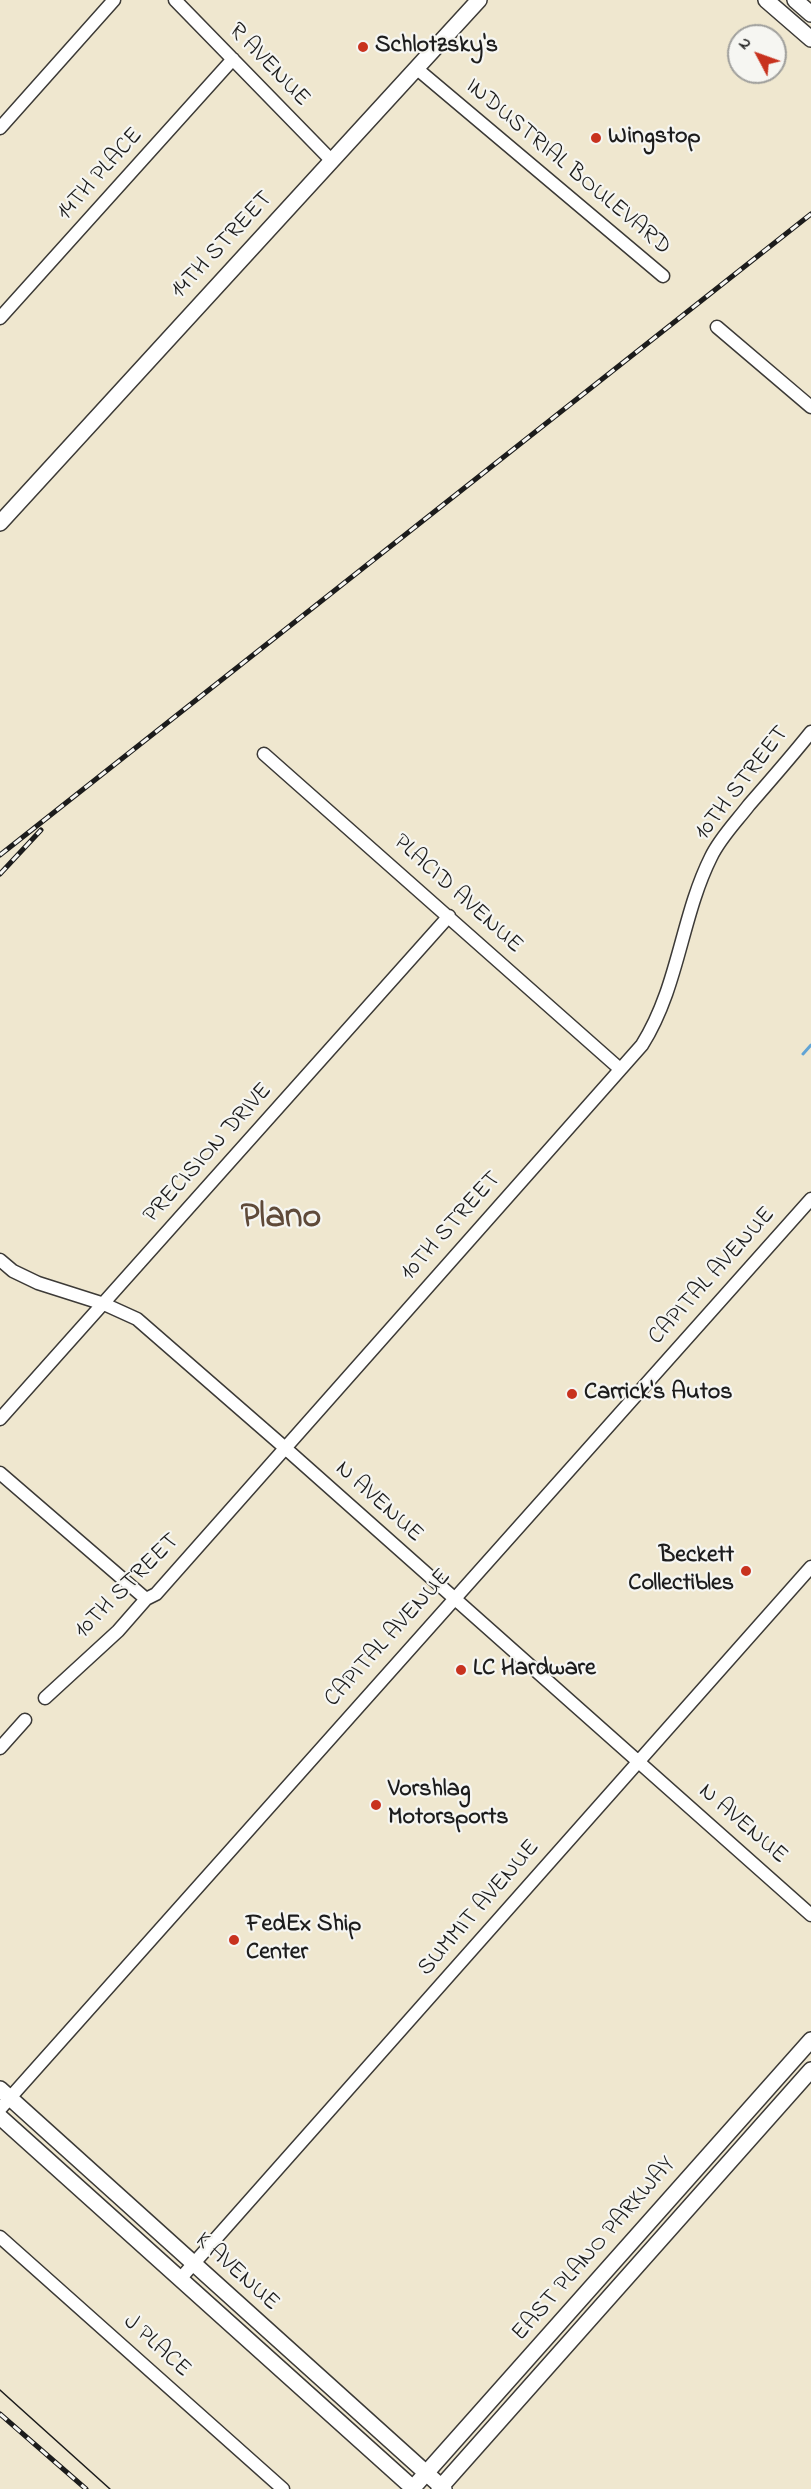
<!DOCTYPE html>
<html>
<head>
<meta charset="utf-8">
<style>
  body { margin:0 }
  #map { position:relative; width:811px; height:2489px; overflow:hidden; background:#efe7cf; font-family:"Indie Flower",sans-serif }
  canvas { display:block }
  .north { position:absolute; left:727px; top:24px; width:60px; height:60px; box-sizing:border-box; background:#f6f6f2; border:2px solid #9f9f9c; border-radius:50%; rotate:311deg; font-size:16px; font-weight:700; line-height:24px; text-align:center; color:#1c1c1c }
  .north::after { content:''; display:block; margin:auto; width:21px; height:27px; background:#c8321e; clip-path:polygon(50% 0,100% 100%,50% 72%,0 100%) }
</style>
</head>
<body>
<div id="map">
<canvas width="811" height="2489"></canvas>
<div class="north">N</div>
</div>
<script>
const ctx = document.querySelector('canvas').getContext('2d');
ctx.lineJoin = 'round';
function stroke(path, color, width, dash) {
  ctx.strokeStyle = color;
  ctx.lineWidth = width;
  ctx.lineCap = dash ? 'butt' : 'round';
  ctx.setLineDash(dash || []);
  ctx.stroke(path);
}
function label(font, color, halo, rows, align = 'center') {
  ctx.font = font + ' "Indie Flower",sans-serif';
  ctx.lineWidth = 4.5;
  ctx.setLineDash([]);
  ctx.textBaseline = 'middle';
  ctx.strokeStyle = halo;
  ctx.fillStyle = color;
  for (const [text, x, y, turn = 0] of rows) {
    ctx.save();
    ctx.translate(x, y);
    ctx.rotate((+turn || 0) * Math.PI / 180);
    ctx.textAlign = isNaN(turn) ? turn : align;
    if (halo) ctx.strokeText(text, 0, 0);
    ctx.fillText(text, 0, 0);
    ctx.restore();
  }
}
const stream = new Path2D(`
  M803 1054 811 1045`);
const minor = new Path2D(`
  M175 0 332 161
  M416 68 663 276
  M0 128 114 0
  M0 318 233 59
  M717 327 811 407
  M264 754 620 1069
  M0 1260 13 1271 38 1283 104 1304 137 1319 284 1447 811 1915
  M0 1419 449 916
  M0 1473 146 1599
  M45 1698 118 1631 146 1599 156 1594 642 1045C679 986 681 917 711 857 720 838 736 822 749 805 770 781 791 757 811 732
  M0 1748 25 1720
  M0 2109 811 1199
  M0 2237 283 2489
  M180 2279 811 1567`);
const major = new Path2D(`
  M766 0 811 39
  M795 0 811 14
  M0 523 479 0
  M0 2089 444 2489
  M0 2117 414 2489
  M412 2489 811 2040
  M439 2489 811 2070`);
const tram = new Path2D(`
  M0 2390 110 2489`);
const rail = new Path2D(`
  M0 855 811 214
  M0 874 41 830
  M0 2414 86 2489`);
const markers = [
  [363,47,6,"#c8321e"],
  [596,138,6,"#c8321e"],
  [572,1394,6,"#c8321e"],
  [746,1571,6,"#c8321e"],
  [461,1670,6,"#c8321e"],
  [376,1805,6,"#c8321e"],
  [234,1940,6,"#c8321e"]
];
const poiNames = [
  ["Schlotzsky's",375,47],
  ["Wingstop",608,138],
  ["Carrick's Autos",584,1394],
  ["Beckett",734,1557,"right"],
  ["Collectibles",734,1585,"right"],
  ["LC Hardware",473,1670],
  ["Vorshlag",388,1791],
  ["Motorsports",388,1819],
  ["FedEx Ship",246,1926],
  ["Center",246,1954]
];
const streetNames = [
  ["R AVENUE",268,66,46],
  ["INDUSTRIAL BOULEVARD",567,168,40],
  ["14TH PLACE",101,175,-48],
  ["14TH STREET",223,246,-47],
  ["10TH STREET",743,784,-52],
  ["PLACID AVENUE",457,895,42],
  ["PRECISION DRIVE",209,1154,-48],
  ["10TH STREET",452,1227,-48],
  ["CAPITAL AVENUE",713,1277,-48],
  ["N AVENUE",378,1503,42],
  ["10TH STREET",128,1587,-45],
  ["CAPITAL AVENUE",389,1639,-48],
  ["N AVENUE",742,1825,41],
  ["SUMMIT AVENUE",480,1909,-49],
  ["EAST PLANO PARKWAY",595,2250,-49],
  ["K AVENUE",236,2273,42],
  ["J PLACE",156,2347,42]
];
const townNames = [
  ["Plano",281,1220]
];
stroke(stream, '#61a4d5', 3);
stroke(minor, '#3c3a37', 15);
stroke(major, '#3c3a37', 18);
stroke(minor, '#fff', 12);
stroke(major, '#fff', 15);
stroke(tram, '#1c1c1c', 1.5);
stroke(rail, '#1c1c1c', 5);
stroke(rail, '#f6f6f2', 3, [9]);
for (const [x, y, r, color] of markers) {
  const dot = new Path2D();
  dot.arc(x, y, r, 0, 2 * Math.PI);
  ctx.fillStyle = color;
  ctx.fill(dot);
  stroke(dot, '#f6f6f2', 2);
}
label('bold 24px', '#1c1c1c', '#f6f6f2', poiNames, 'left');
label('24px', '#1c1c1c', '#f6f6f2', streetNames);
label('bold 36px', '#5f4a39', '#f6f6f2', townNames);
</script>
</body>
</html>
